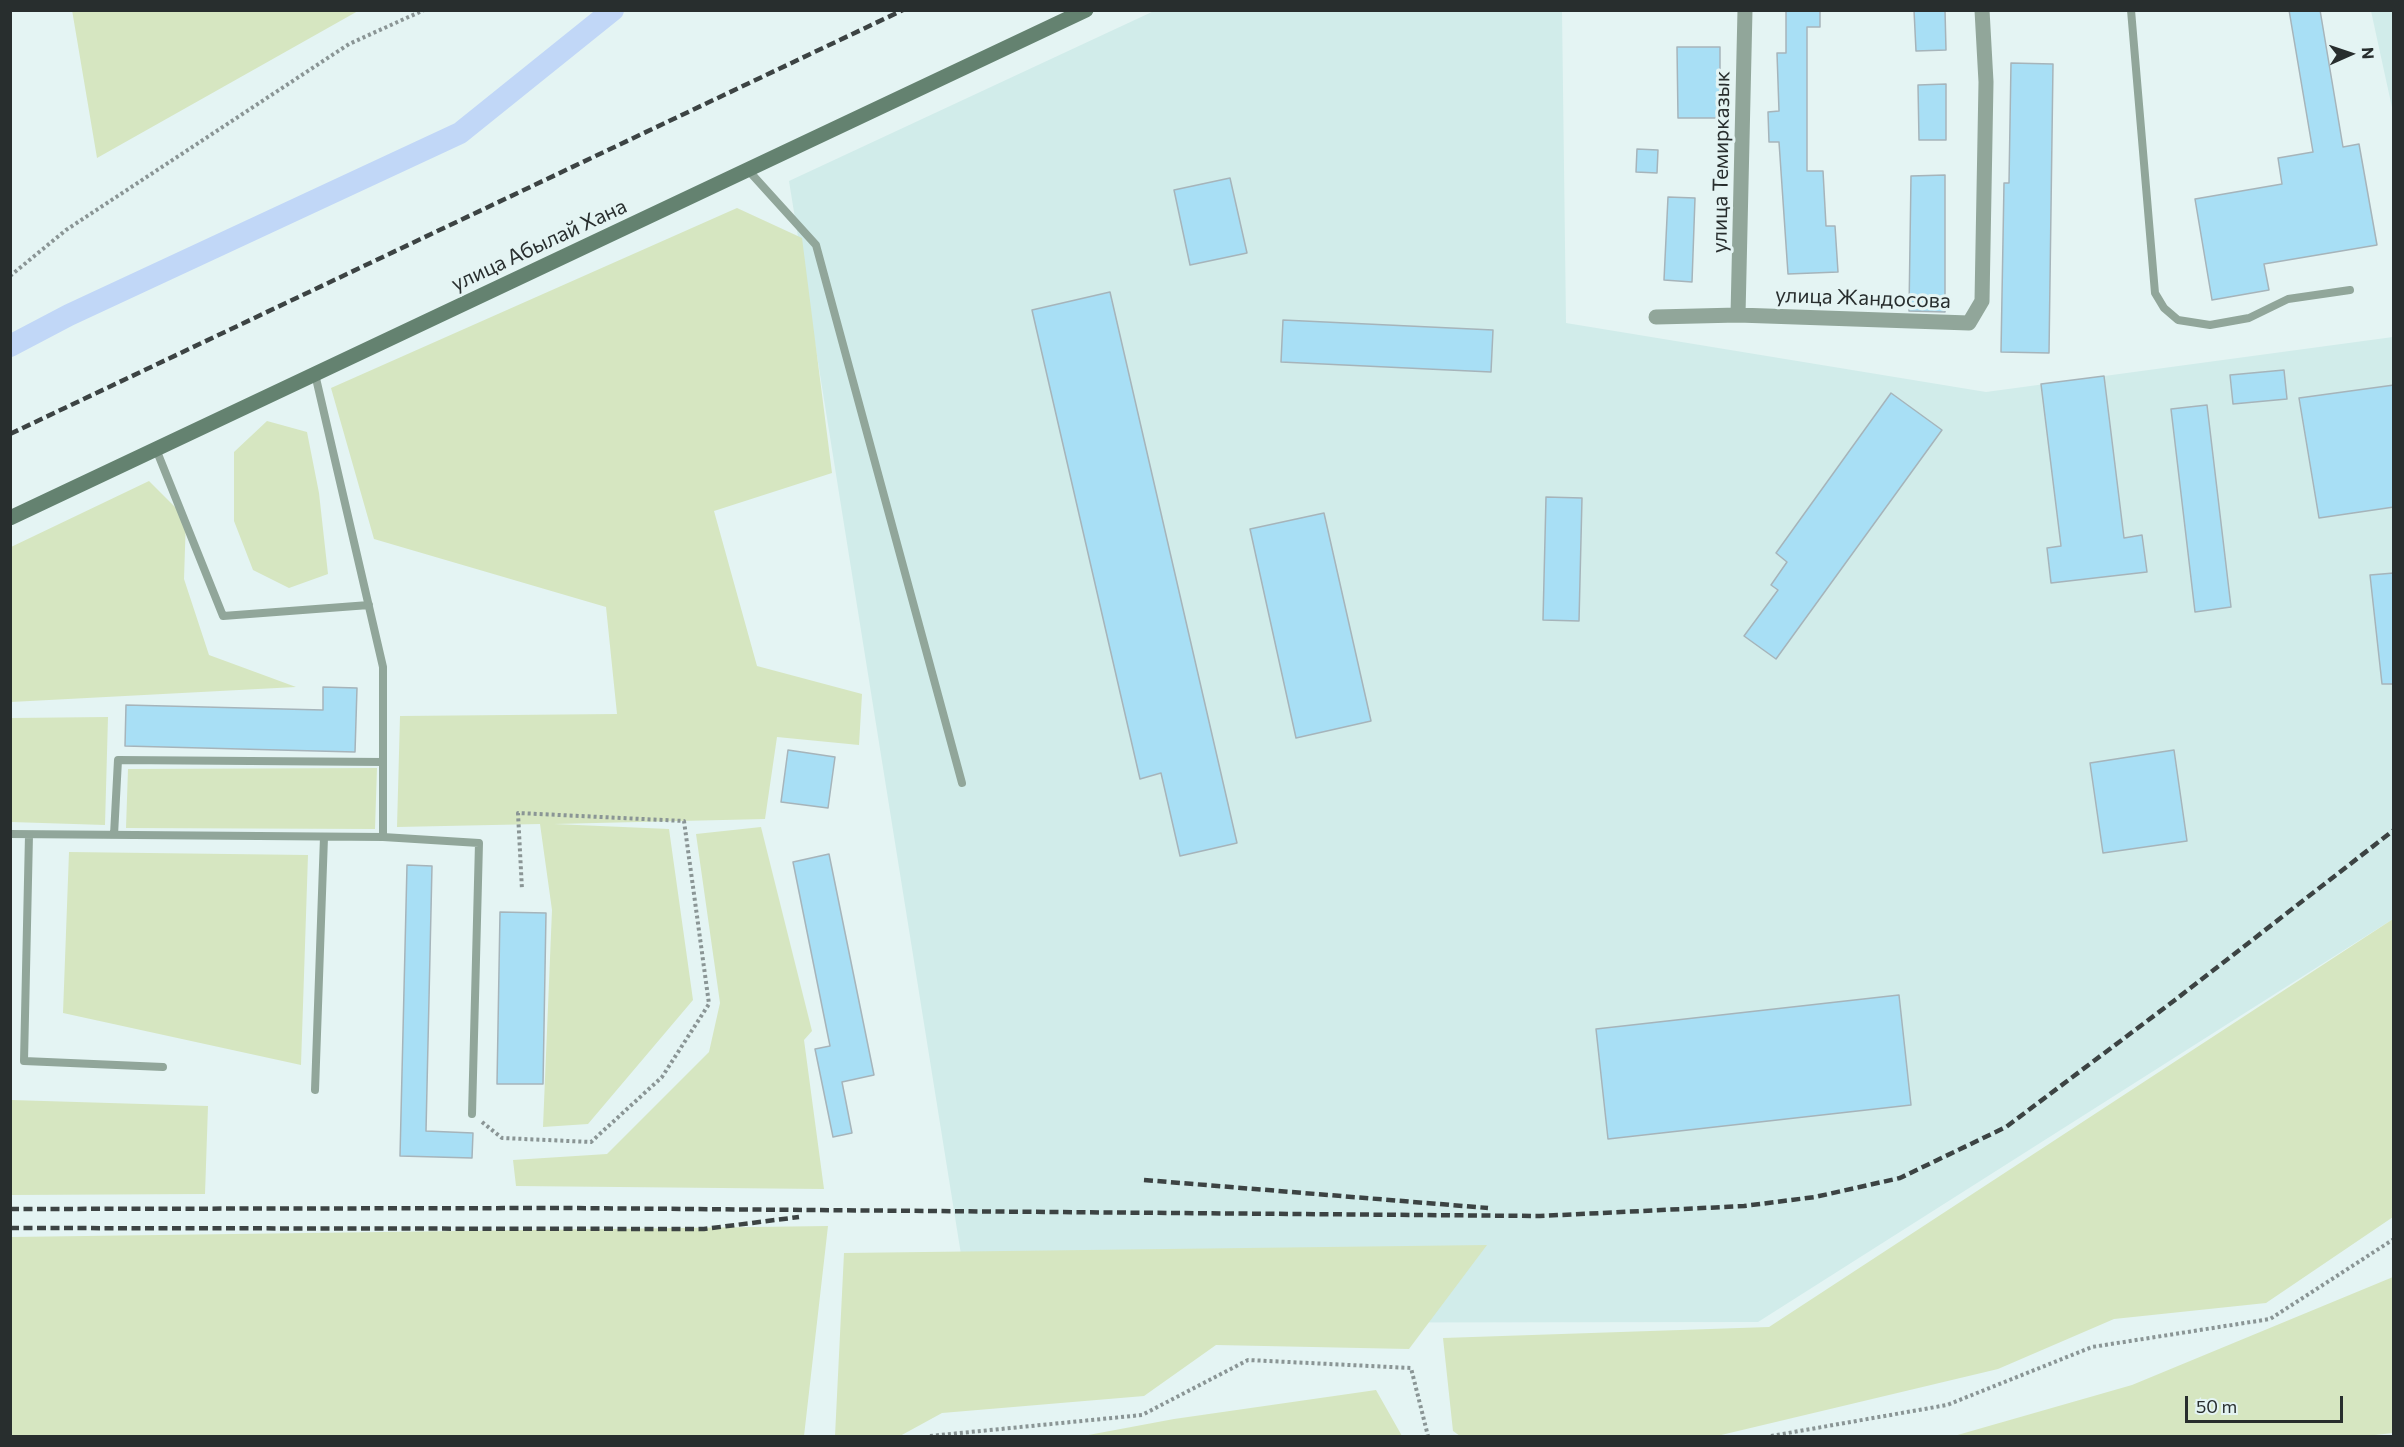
<!DOCTYPE html>
<html>
<head>
<meta charset="utf-8">
<style>
  body { margin:0 }
  #map { position:relative; width:2404px; height:1447px; overflow:hidden; background:#e4f4f3; font-family:Commissioner,sans-serif }
  canvas { display:block }
  .frame { position:absolute; inset:0; border:12px solid #282e2e; pointer-events:none }
  .north { position:absolute; left:2320px; top:24px; width:60px; height:60px; -webkit-text-stroke:4px #e4f4f3; paint-order:stroke; rotate:87deg; font-size:16px; font-weight:700; line-height:24px; text-align:center; color:#282e2e }
  .north::after { content:''; display:block; margin:auto; width:21px; height:27px; background:#282e2e; clip-path:polygon(50% 0,100% 100%,50% 72%,0 100%) }
  .scale { position:absolute; left:2185px; top:1396px; width:158px; height:27px; box-sizing:border-box; border:3px solid #282e2e; border-top:0; padding-left:8px; font-size:18px; line-height:21px; white-space:nowrap; color:#282e2e; -webkit-text-stroke:4px #e4f4f3; paint-order:stroke }
</style>
</head>
<body>
<div id="map">
<canvas width="2404" height="1447"></canvas>
<div class="frame"></div>
<div class="north">N</div>
<div class="scale">50 m</div>
</div>
<script>
const ctx = document.querySelector('canvas').getContext('2d');
ctx.lineJoin = 'round';
function paint(path, color) {
  ctx.fillStyle = color;
  ctx.fill(path, 'evenodd');
}
function stroke(path, color, width, dash) {
  ctx.strokeStyle = color;
  ctx.lineWidth = width;
  ctx.lineCap = dash ? 'butt' : 'round';
  ctx.setLineDash(dash || []);
  ctx.stroke(path);
}
function label(font, color, halo, rows, align = 'center') {
  ctx.font = font + ' Commissioner,sans-serif';
  ctx.lineWidth = 6;
  ctx.setLineDash([]);
  ctx.textBaseline = 'middle';
  ctx.strokeStyle = halo;
  ctx.fillStyle = color;
  for (const [text, x, y, turn = 0] of rows) {
    ctx.save();
    ctx.translate(x, y);
    ctx.rotate((+turn || 0) * Math.PI / 180);
    ctx.textAlign = isNaN(turn) ? turn : align;
    if (halo) ctx.strokeText(text, 0, 0);
    ctx.fillText(text, 0, 0);
    ctx.restore();
  }
}
const built = new Path2D(`
  M1154 11H1562L1566 323 1986 392 2393 337V919L1758 1322 972 1323 789 181Z
  M2371 11H2393V112Z`);
const green = new Path2D(`
  M72 10H358V11L97 158Z
  M737 208 802 238 832 473 714 511 757 666 862 694 859 745 777 737 765 819 554 824 669 829 693 1000 588 1124 543 1127 552 910 540 824 397 827 400 716 617 714 606 607 374 539 331 388Z
  M267 421 307 432 319 493 328 574 289 588 253 570 234 521V452Z
  M149 481 186 518 184 579 209 655 296 687 11 702V547Z
  M108 717 105 825 11 822V718Z
  M377 768 375 829 126 828 128 769Z
  M761 827 812 1031 804 1040 824 1189 516 1186 513 1160 607 1154 709 1052 720 1003 696 834Z
  M69 852 308 855 301 1065 63 1013Z
  M2393 919V1217L2266 1303 2114 1319 1998 1369 1717 1436H1460L1453 1431 1443 1338 1769 1327Z
  M11 1100 208 1106 205 1194 11 1195Z
  M828 1226 804 1436H11V1237Z
  M1487 1245 1409 1349 1216 1345 1144 1396 942 1413 900 1436H835L844 1253Z
  M2393 1277V1433L2366 1436H1954L2132 1385Z
  M1376 1390 1402 1436H1083L1174 1419Z`);
const canal = new Path2D(`
  M10 346 69 315 460 133 613 10`);
const building = new Path2D(`
  M1786 10H1820V27H1807V171H1823L1826 226H1835L1838 272 1788 274 1779 142H1769L1768 112 1779 111 1777 53H1786Z
  M1914 10H1945L1946 50 1916 51Z
  M2289 10H2320L2343 147 2359 144 2377 245 2264 264 2269 290 2212 300 2195 199 2282 184 2278 158 2313 152Z
  M1677 47H1720V118H1678Z
  M2011 63 2053 64 2049 353 2001 352 2004 183H2009Z
  M1946 84V140H1919L1918 85Z
  M1637 149 1658 150 1657 173 1636 172Z
  M1945 175V312L1909 311 1911 176Z
  M1230 178 1247 253 1190 265 1174 190Z
  M1668 197 1695 198 1692 282 1664 280Z
  M1110 292 1237 843 1180 856 1161 773 1140 779 1032 310Z
  M1283 320 1493 330 1491 372 1281 362Z
  M2284 370 2287 399 2233 404 2230 375Z
  M2104 376 2124 538 2142 535 2147 572 2051 583 2047 548 2061 546 2041 384Z
  M2394 385V507L2319 518 2299 398Z
  M1891 393 1942 430 1776 659 1744 636 1778 590 1771 585 1787 562 1776 553Z
  M2207 405 2231 607 2195 612 2171 409Z
  M1546 497 1582 498 1579 621 1543 620Z
  M1324 513 1371 721 1296 738 1250 529Z
  M2394 573V684H2382L2370 575Z
  M323 687 357 688 355 752 125 746 126 705 323 710Z
  M788 750 835 757 828 808 781 802Z
  M2174 750 2187 841 2103 853 2090 763Z
  M829 854 874 1075 842 1082 852 1133 833 1137 815 1049 830 1046 793 862Z
  M407 865 432 866 426 1131 473 1133 472 1158 400 1156Z
  M500 912 546 913 543 1084H497Z
  M1899 995 1911 1105 1608 1139 1596 1029Z`);
const path = new Path2D(`
  M10 276 66 230 349 44 424 10
  M482 1122 502 1138 591 1142 662 1077 709 1004 684 821 518 813 522 890
  M930 1436 1142 1415 1248 1360 1411 1368 1428 1436
  M1771 1436 1947 1405 2092 1347 2270 1319 2394 1239`);
const service = new Path2D(`
  M2131 10 2155 293 2164 308 2178 320 2210 325 2249 318 2288 299 2350 290
  M748 170 816 245 962 783
  M156 449 223 616 369 605
  M10 834 383 837V667L315 374
  M29 835 24 1061 163 1067
  M114 835 118 760 383 762
  M383 837 479 843 472 1114
  M315 1090 324 837`);
const minor = new Path2D(`
  M1738 315 1745 10
  M1656 317 1738 315 1969 323 1982 301 1986 82 1982 10`);
const secondary = new Path2D(`
  M10 518 1086 10`);
const rail = new Path2D(`
  M10 434 903 10
  M1144 1180 1488 1208
  M10 1209 566 1208 1540 1216 1744 1206 1815 1197 1900 1178 2006 1127 2175 1000 2394 830
  M10 1228 704 1229 799 1217`);
const streetNames = [
  ["улица Темирказык",1721,162,-89],
  ["улица Абылай Хана",539,245,-25],
  ["улица Жандосова",1863,298,2]
];
paint(built, '#d1ecea');
paint(green, '#d6e6c1');
stroke(canal, '#c1d7f7', 22);
paint(building, '#a8dff5');
stroke(building, '#a6b4ba', 1.5);
stroke(path, '#8a9595', 4, [3, 3]);
stroke(service, '#91a69a', 8);
stroke(minor, '#91a69a', 15);
stroke(secondary, '#648270', 15);
stroke(rail, '#3c4343', 4.5, [9, 4.5]);
label('21px', '#282e2e', '#e4f4f3', streetNames);
</script>
</body>
</html>
